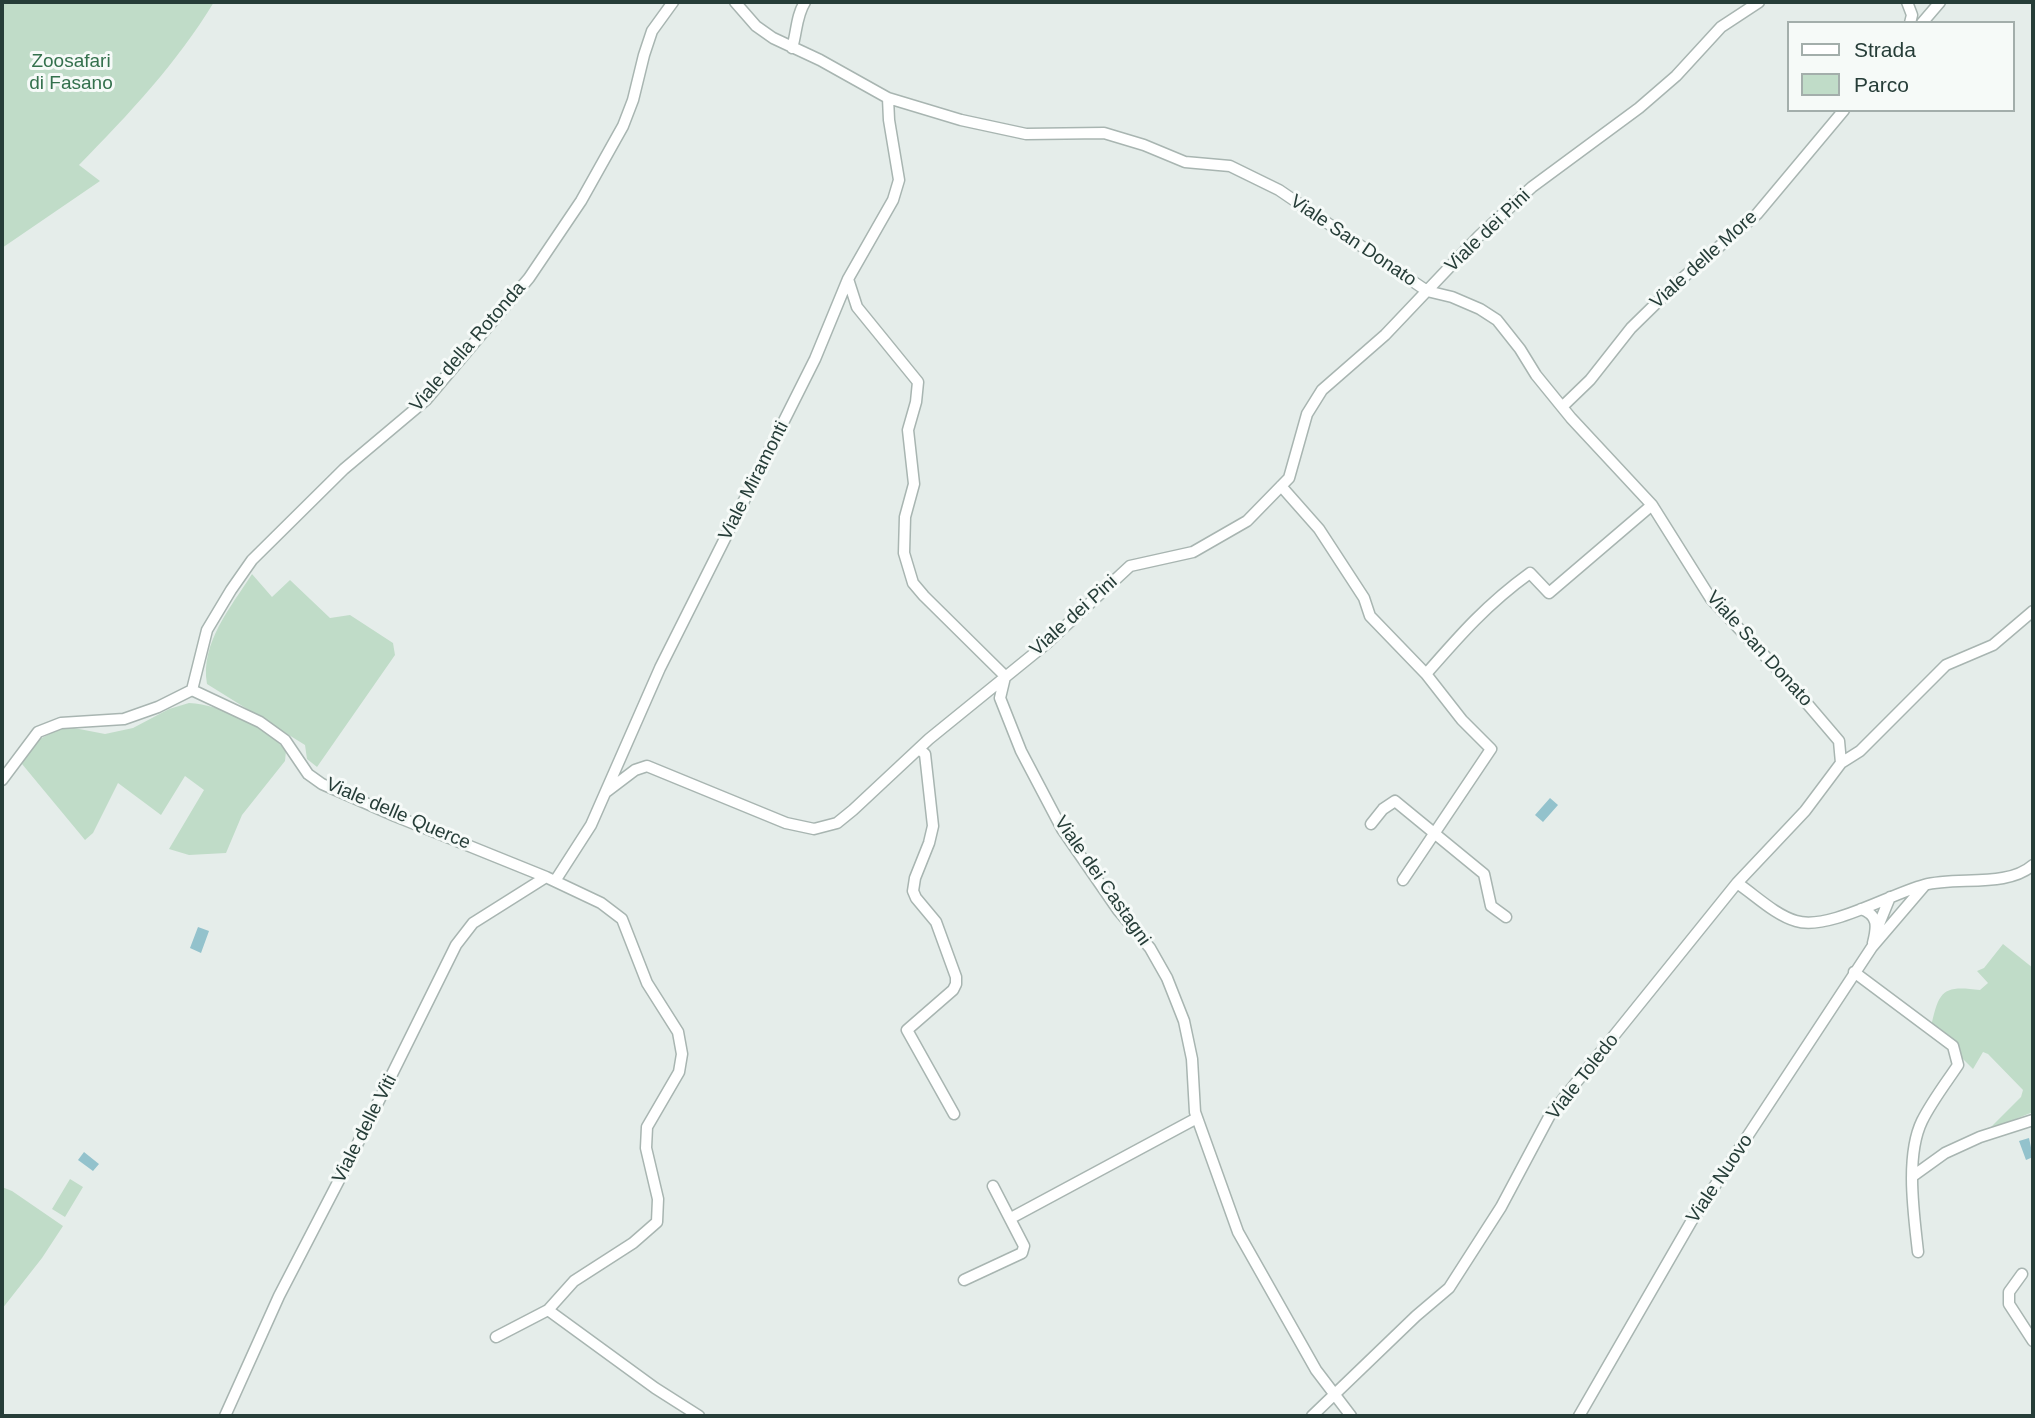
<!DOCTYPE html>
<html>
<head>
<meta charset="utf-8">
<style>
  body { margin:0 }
  #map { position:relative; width:2035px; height:1418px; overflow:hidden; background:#e5edea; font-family:Arial,sans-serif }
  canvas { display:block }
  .frame { position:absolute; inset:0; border:4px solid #263d38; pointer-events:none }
  .legend { position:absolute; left:1787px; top:21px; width:228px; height:91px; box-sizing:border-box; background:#f6faf8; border:2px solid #a3aeab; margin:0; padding:9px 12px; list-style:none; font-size:21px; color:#263d38 }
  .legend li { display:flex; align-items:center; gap:14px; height:35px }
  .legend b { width:35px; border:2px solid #a3aeab }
</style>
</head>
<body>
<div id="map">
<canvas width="2035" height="1418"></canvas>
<div class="frame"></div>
<ul class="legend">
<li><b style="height:9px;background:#fff"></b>Strada</li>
<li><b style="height:19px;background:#c0dcc8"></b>Parco</li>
</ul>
</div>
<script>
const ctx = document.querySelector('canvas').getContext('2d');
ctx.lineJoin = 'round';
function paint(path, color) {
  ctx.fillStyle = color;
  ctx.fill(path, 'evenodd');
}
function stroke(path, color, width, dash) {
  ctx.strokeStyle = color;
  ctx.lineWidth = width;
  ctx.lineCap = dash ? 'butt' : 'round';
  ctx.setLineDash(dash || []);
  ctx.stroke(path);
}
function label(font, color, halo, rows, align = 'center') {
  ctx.font = font + ' Arial,sans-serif';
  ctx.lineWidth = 6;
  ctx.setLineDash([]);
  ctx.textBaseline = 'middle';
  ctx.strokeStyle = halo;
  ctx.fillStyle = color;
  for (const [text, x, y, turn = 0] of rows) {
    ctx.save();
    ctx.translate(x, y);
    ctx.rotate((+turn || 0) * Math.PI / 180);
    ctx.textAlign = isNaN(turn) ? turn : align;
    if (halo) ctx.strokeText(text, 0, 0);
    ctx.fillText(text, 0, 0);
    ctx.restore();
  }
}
const green = new Path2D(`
  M2 2H214C177 63 129 114 79 165L100 181 2 248Z
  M252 574 272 597 290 580 330 618 350 615 393 643 395 655 317 767 307 759 305 745 207 684C200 643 231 607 252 574Z
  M189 703C222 705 265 725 286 751L285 761 242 815 226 853 189 855 169 849 204 790 185 776 161 815 118 783 93 833 85 840 22 764 24 756 40 739 60 728H74L105 734 133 728 169 709Z
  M2003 944 2033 968V1112L1988 1130 2021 1097 2023 1090 1988 1054 1983 1052 1973 1069 1931 1027C1939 991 1942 985 1980 990L1988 983 1977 971 1984 968Z
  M70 1179 83 1187 65 1217 52 1209Z
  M2 1187 12 1191 63 1226 42 1258 2 1309Z`);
const water = new Path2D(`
  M1550 798 1558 805 1543 822 1535 815Z
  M198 927 209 931 201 953 190 948Z
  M2029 1138 2033 1157 2026 1160 2019 1141Z
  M84 1152 99 1164 93 1171 78 1160Z`);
const minor = new Path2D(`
  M735 2 756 26 773 38 820 60 888 98 961 120 1026 134 1104 133 1144 145 1185 162 1230 166 1279 190 1427 291 1452 297 1480 309 1497 320 1520 349 1536 375 1571 418 1652 505 1711 599 1781 673 1839 741 1841 763
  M1907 2 1912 15 1910 23
  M1922 23 1940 2
  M792 48C797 32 796 16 805 2
  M848 279 857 307 918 382 916 402 908 430 914 484 905 517 904 553 913 583 924 596 1005 676
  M1562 407 1590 380 1631 328 1678 282 1757 214 1844 110
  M1281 486 1319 529 1364 598 1370 616 1426 674 1462 720 1491 749 1403 880
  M1426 674C1460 635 1487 604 1530 573L1549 593 1652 505
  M1005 677 1000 698 1021 751 1062 829 1118 910 1150 948 1167 978 1184 1021 1192 1059 1195 1112 1238 1232 1316 1370 1351 1416
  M192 690 207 630 231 590 252 560 344 469 426 400 529 278 581 201 623 126 633 100 644 55 652 31 673 2
  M919 749 925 754 933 826 929 843 915 878 913 891 916 898 936 922 956 977V984L953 990 907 1030 954 1114
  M2 780 38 732 61 723 124 719 158 707 192 690 260 722 285 740 308 774 322 784 395 816 546 877 601 903 622 919 647 983 678 1032 682 1054 679 1072 647 1127 646 1148 658 1199 657 1222 633 1243 574 1281 548 1310 496 1337
  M606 792 635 770 647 766 786 823 814 829 837 823 853 810 929 739 1046 644 1130 566 1193 552 1247 521 1289 478 1307 414 1322 390 1385 335 1479 236 1532 187 1639 108 1676 76 1721 27 1759 2
  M1371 824 1383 809 1395 801 1484 874 1491 906 1506 917
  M555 881 591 825 660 668 815 359 848 279 893 200 899 180 889 120 888 98
  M1737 883C1755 895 1775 915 1796 921 1828 931 1890 894 1924 885 1957 876 2007 888 2033 865
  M1861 909C1879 915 1877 927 1873 943
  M1877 929 1890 897
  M1854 972 1953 1046 1958 1065C1946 1083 1932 1101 1922 1121 1905 1156 1914 1215 1918 1252
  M1913 1176 1945 1153 1980 1137 2033 1120
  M1011 1218 1197 1118
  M2022 1274 2009 1292V1304L2033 1341
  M964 1280 1022 1253 1024 1246 993 1186
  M548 1310 655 1388 699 1416
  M225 1416 279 1296 350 1159 456 945 473 923 546 877
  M1312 1416 1416 1316 1449 1288 1501 1207 1550 1115 1737 883 1805 811 1841 763 1860 751 1946 665 1993 645 2033 611
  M1579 1416 1691 1222 1872 947 1925 885`);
const parkNames = [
  ["Zoosafari",71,62],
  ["di Fasano",71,84]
];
const streetNames = [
  ["Viale dei Pini",1488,231,-44],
  ["Viale San Donato",1353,241,34],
  ["Viale delle More",1704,260,-42],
  ["Viale della Rotonda",468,347,-49],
  ["Viale Miramonti",754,481,-63],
  ["Viale dei Pini",1074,616,-42],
  ["Viale San Donato",1759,649,48],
  ["Viale delle Querce",398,814,23],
  ["Viale dei Castagni",1102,881,55],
  ["Viale Toledo",1583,1077,-52],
  ["Viale delle Viti",365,1129,-63],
  ["Viale Nuovo",1720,1179,-56]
];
paint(green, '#c0dcc8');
paint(water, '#93c2cc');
stroke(minor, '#a8b5b1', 13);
stroke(minor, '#fff', 10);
label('19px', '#34714d', '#f6faf8', parkNames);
label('19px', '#263d38', '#f6faf8', streetNames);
</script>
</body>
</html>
